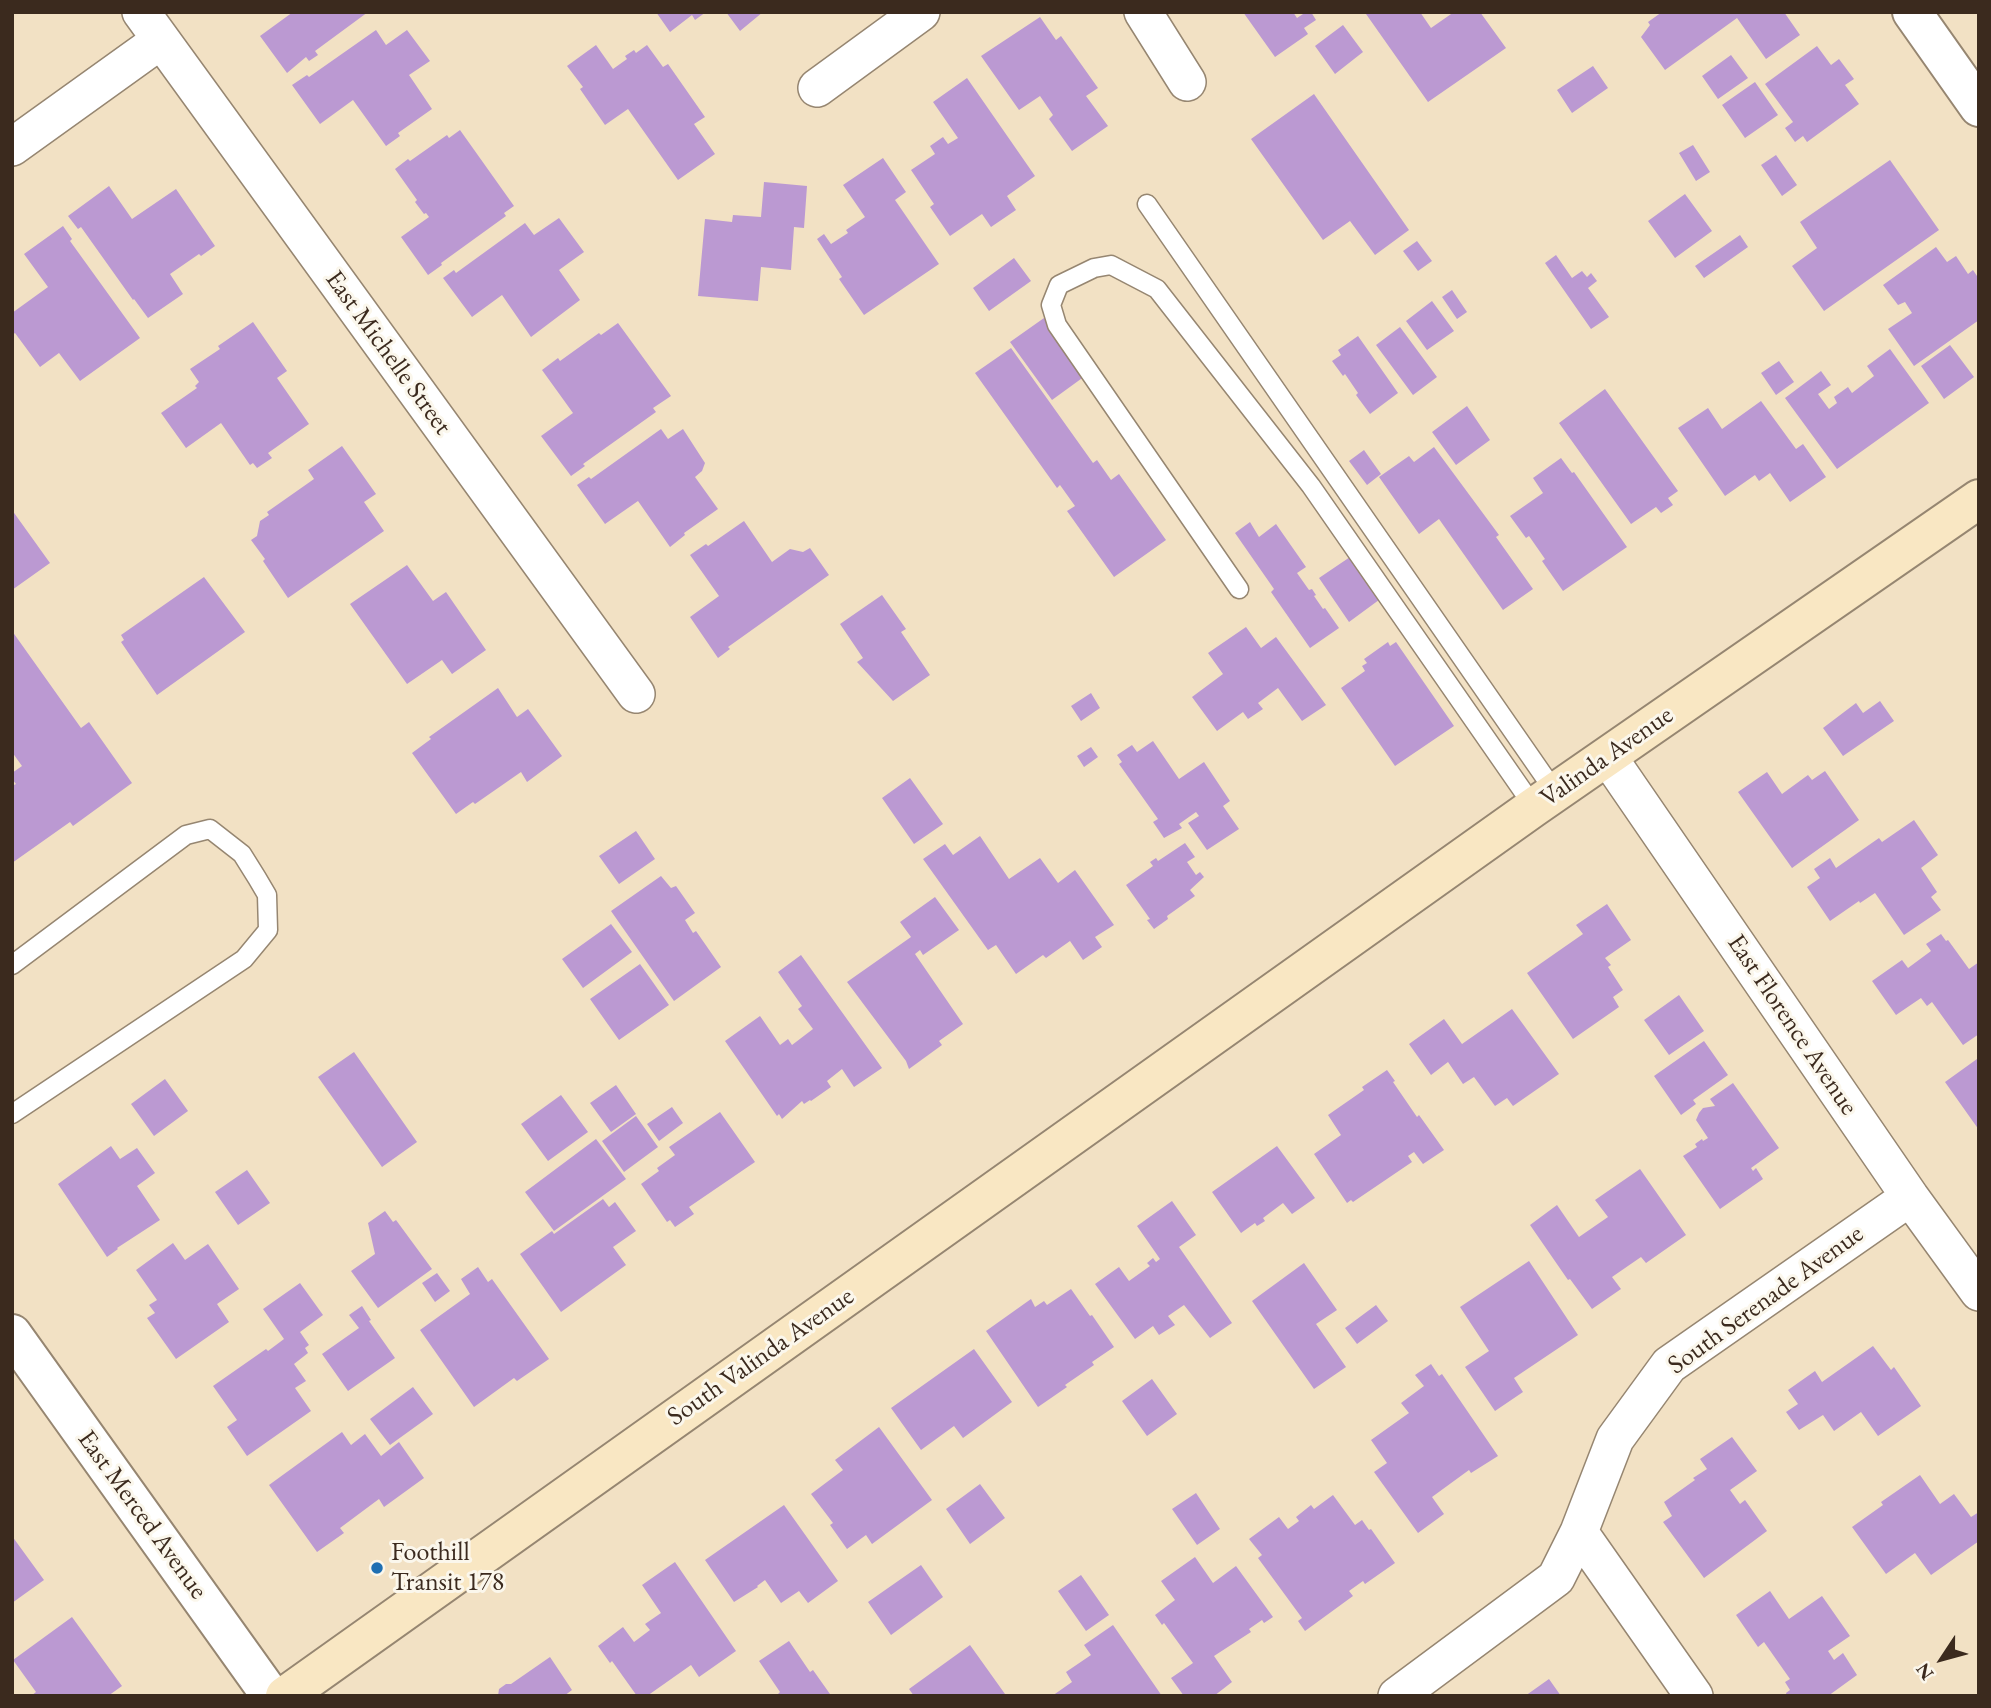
<!DOCTYPE html>
<html>
<head>
<meta charset="utf-8">
<style>
  body { margin:0 }
  #map { position:relative; width:1991px; height:1708px; overflow:hidden; background:#f2e1c4; font-family:"EB Garamond",serif }
  canvas { display:block }
  .frame { position:absolute; inset:0; border:14px solid #3b2a1e; pointer-events:none }
  .north { position:absolute; left:1907px; top:1624px; width:70px; height:70px; -webkit-text-stroke:5px #fbf7ec; paint-order:stroke; rotate:234deg; font-size:19px; font-weight:700; line-height:28px; text-align:center; color:#3b2a1e }
  .north::after { content:''; display:block; margin:auto; width:24px; height:32px; background:#3b2a1e; clip-path:polygon(50% 0,100% 100%,50% 72%,0 100%) }
</style>
</head>
<body>
<div id="map">
<canvas width="1991" height="1708"></canvas>
<div class="frame"></div>
<div class="north">N</div>
</div>
<script>
const ctx = document.querySelector('canvas').getContext('2d');
ctx.lineJoin = 'round';
function paint(path, color) {
  ctx.fillStyle = color;
  ctx.fill(path, 'evenodd');
}
function stroke(path, color, width, dash) {
  ctx.strokeStyle = color;
  ctx.lineWidth = width;
  ctx.lineCap = dash ? 'butt' : 'round';
  ctx.setLineDash(dash || []);
  ctx.stroke(path);
}
function label(font, color, halo, rows, align = 'center') {
  ctx.font = font + ' "EB Garamond",serif';
  ctx.lineWidth = 6;
  ctx.setLineDash([]);
  ctx.textBaseline = 'middle';
  ctx.strokeStyle = halo;
  ctx.fillStyle = color;
  for (const [text, x, y, turn = 0] of rows) {
    ctx.save();
    ctx.translate(x, y);
    ctx.rotate((+turn || 0) * Math.PI / 180);
    ctx.textAlign = isNaN(turn) ? turn : align;
    if (halo) ctx.strokeText(text, 0, 0);
    ctx.fillText(text, 0, 0);
    ctx.restore();
  }
}
const building = new Path2D(`
  M293 12H368L315 51 318 55 309 61 306 57 287 73 260 36Z
  M656 12H706L695 20 692 15 670 32Z
  M726 12H763L740 31Z
  M1243 12H1293L1297 18 1306 12H1311L1316 20 1304 28 1308 34 1275 57Z
  M1369 12H1420L1431 28 1454 12H1480L1506 48 1428 102 1366 14Z
  M1662 12H1784L1800 35 1766 59 1737 18 1665 70 1641 37 1650 25 1648 22Z
  M1040 17 1056 40 1061 36 1098 88 1086 96 1108 126 1072 151 1049 119 1053 115 1040 96 1019 110 981 56Z
  M1343 25 1363 52 1335 74 1315 46Z
  M376 30 386 45 407 30 430 61 409 75 432 109 398 133 400 136 386 146 353 100 320 124 292 85 307 75 309 77Z
  M596 45 613 69 627 59 625 56 634 50 636 53 647 45 663 67 668 64 705 117 694 124 715 154 678 180 628 109 605 125 580 89 583 87 567 66Z
  M1817 46 1831 65 1839 59 1854 79 1845 85 1859 104 1807 142 1803 136 1795 142 1785 128 1793 122 1765 84Z
  M1731 55 1748 78 1718 99 1702 76Z
  M1593 66 1608 88 1572 113 1557 90Z
  M967 78 1035 176 1007 196 1016 210 991 227 982 214 950 236 930 207 934 204 911 170 935 154 930 146 943 137 948 144 958 138 933 102Z
  M1755 82 1778 115 1745 138 1722 105Z
  M1314 94 1409 230 1375 255 1350 221 1323 240 1251 139Z
  M460 130 514 206 504 213 506 216 441 263 442 265 428 275 401 237 429 217 426 213 424 214 415 202 417 200 395 169 408 159 410 161 447 135 449 138Z
  M1693 145 1710 172 1696 181 1679 153Z
  M1776 155 1797 185 1782 196 1761 165Z
  M883 158 906 192 895 200 939 264 864 315 839 279 842 277 817 239 824 234 831 244 848 233 846 230 865 217 843 185Z
  M1890 160 1939 230 1824 311 1792 266 1817 248 1800 222Z
  M764 182 807 186 804 228 794 227 791 270 761 267 758 301 698 296 705 219 732 222 733 215 761 217Z
  M109 186 132 219 176 189 215 246 201 256 199 254 170 274 183 294 148 318 134 299 133 300 81 227 78 229 68 216Z
  M1685 194 1712 231 1675 258 1648 221Z
  M559 218 584 252 559 270 580 300 531 337 502 295 472 317 443 278 454 270 456 273 525 223 534 235Z
  M63 226 72 239 70 241 140 338 80 381 59 353 40 367 15 333 12 335V313L48 287 24 254Z
  M1740 235 1748 247 1704 278 1695 266Z
  M1417 241 1432 261 1418 271 1403 251Z
  M1936 247 1947 262 1956 256 1968 274 1973 270 1979 279V320L1914 366 1888 329 1912 313 1905 302 1898 305 1883 285Z
  M1556 255 1572 278 1582 271 1587 277 1591 273 1597 281 1588 288 1609 317 1591 329 1545 263Z
  M1014 258 1031 281 989 311 973 288Z
  M1452 290 1467 312 1457 319 1442 297Z
  M1432 301 1454 331 1427 350 1406 321Z
  M1044 318 1085 376 1052 400 1010 342Z
  M253 322 287 371 277 378 309 424 268 453 272 458 257 468 253 463 250 465 221 423 186 448 161 413 197 388 195 386 199 382 190 369 220 349 218 346Z
  M618 323 671 396 653 408 656 412 583 464 585 466 571 476 541 436 573 413 542 370 558 358 560 361 599 333 601 335Z
  M1400 327 1437 377 1413 395 1376 345Z
  M1358 336 1398 393 1370 414 1356 395 1358 393 1345 374 1343 376 1332 361 1341 355 1338 350Z
  M1950 345 1974 377 1944 399 1921 366Z
  M1011 348 1093 463 1097 460 1111 480 1119 474 1166 540 1114 577 1067 511 1075 506 1060 485 1057 488 975 373Z
  M1890 349 1929 403 1837 469 1785 398 1821 371 1831 385 1818 394 1829 409 1837 403 1834 397 1848 387 1852 393 1874 376 1867 366Z
  M1779 361 1794 382 1776 395 1761 373Z
  M1605 389 1678 491 1668 498 1673 505 1661 513 1656 507 1631 524 1559 423Z
  M1761 401 1796 449 1803 444 1826 477 1790 502 1770 473 1759 481 1755 475 1725 496 1678 428 1708 408 1722 429Z
  M1467 406 1490 440 1456 465 1432 432Z
  M661 429 668 439 683 429 705 463 702 471 695 477 718 509 684 533 685 535 670 547 638 501 605 524 577 485 589 477 591 479Z
  M342 446 376 494 364 502 384 531 288 598 263 561 265 559 251 540 257 536 260 521 269 515 267 512 314 479 308 470Z
  M1434 447 1499 535 1496 537 1533 589 1503 610 1439 519 1419 534 1379 477 1409 456 1414 462Z
  M1364 450 1381 474 1367 485 1349 461Z
  M1561 458 1572 473 1574 472 1627 547 1563 591 1542 561 1545 559 1529 536 1526 538 1510 516 1543 493 1533 478Z
  M12 510 50 563 12 590Z
  M744 521 772 562 790 549 803 552 810 548 829 575 728 647 730 649 718 658 690 617 719 596 690 555 706 544 708 546Z
  M1250 522 1259 537 1276 524 1306 567 1297 573 1309 590 1312 589 1316 595 1314 596 1323 609 1325 608 1339 628 1310 648 1271 592 1274 589 1235 533Z
  M1353 555 1383 597 1349 622 1319 578Z
  M407 565 433 601 446 592 486 650 452 674 442 660 407 684 350 604Z
  M204 577 245 632 157 695 121 642 124 640 121 635Z
  M882 595 906 629 901 632 930 675 893 701 857 662 863 658 840 624Z
  M1246 627 1261 648 1276 637 1326 705 1302 721 1278 688 1258 703 1263 709 1248 719 1243 712 1217 731 1192 697 1223 674 1208 653Z
  M12 631 81 728 89 722 132 783 73 826 70 822 12 863V786L16 784 12 779V773L22 766 12 752Z
  M1388 642 1390 646 1396 642 1454 726 1395 766 1341 688 1365 671 1362 666 1367 663 1364 659Z
  M498 688 517 717 528 709 562 756 527 782 521 772 475 804 473 802 456 814 412 753 431 739 429 737Z
  M1091 693 1100 708 1081 721 1071 706Z
  M1880 701 1894 721 1843 756 1823 728 1856 703 1863 713Z
  M1153 741 1179 779 1204 762 1230 801 1223 806 1239 829 1207 850 1188 823 1199 816 1196 812 1179 824 1182 828 1164 838 1153 822 1158 819 1119 764 1122 762 1117 755 1132 745 1137 752Z
  M1091 747 1098 757 1084 767 1077 756Z
  M1825 771 1859 820 1792 868 1738 792 1767 772 1782 794 1808 775 1812 780Z
  M910 778 943 824 914 844 882 798Z
  M1914 820 1938 855 1921 868 1937 892 1931 897 1941 910 1904 935 1875 893 1860 903 1859 901 1830 921 1807 887 1820 878 1814 869 1830 858 1836 868 1879 838 1882 842Z
  M636 831 655 859 619 884 599 856Z
  M980 836 1009 879 1040 858 1058 883 1075 870 1114 925 1095 937 1102 947 1083 960 1070 941 1046 958 1043 955 1016 974 996 945 988 950 923 859 945 844 953 855Z
  M1185 843 1195 857 1187 862 1196 875 1200 872 1204 877 1190 890 1195 896 1167 916 1168 919 1154 929 1147 920 1150 919 1126 885 1153 866 1150 862 1156 858 1158 861Z
  M661 876 671 888 676 886 695 913 685 920 693 933 696 931 721 967 674 1001 611 911Z
  M935 897 959 930 923 955 920 950 915 954 963 1024 939 1041 942 1045 909 1069 906 1061 847 982 911 937 900 922Z
  M1607 904 1631 940 1605 958 1611 965 1608 967 1623 990 1613 997 1619 1007 1573 1039 1527 973 1583 934 1576 925Z
  M611 924 632 952 583 988 562 959Z
  M1941 934 1946 941 1948 940 1969 969 1979 962V1034L1963 1045 1932 1002 1927 1006 1921 998 1896 1015 1872 981 1902 960 1908 968 1931 951 1926 944Z
  M801 955 882 1068 854 1087 842 1069 827 1081 831 1087 811 1101 810 1100 804 1104 802 1101 782 1119 779 1114 777 1116 725 1041 760 1016 780 1045 788 1039 792 1045 813 1029 798 1009 802 1006 778 972Z
  M640 964 669 1005 619 1040 590 999Z
  M1679 995 1704 1031 1669 1055 1644 1020Z
  M1512 1009 1559 1074 1513 1106 1507 1098 1495 1106 1474 1077 1463 1084 1448 1062 1431 1075 1409 1044 1444 1019 1462 1044Z
  M1704 1041 1728 1075 1693 1100 1696 1104 1681 1115 1654 1076Z
  M354 1052 417 1142 382 1167 318 1077Z
  M1977 1059 1979 1062V1130L1945 1082Z
  M1387 1070 1395 1081 1393 1082 1417 1117 1419 1115 1444 1150 1423 1164 1414 1152 1408 1156 1412 1162 1353 1202 1351 1200 1347 1203 1314 1154 1341 1135 1328 1115 1364 1090 1362 1087Z
  M165 1079 188 1111 154 1136 131 1104Z
  M1733 1083 1779 1148 1751 1168 1753 1171 1756 1168 1763 1179 1720 1209 1683 1156 1697 1147 1695 1144 1702 1139 1703 1141 1708 1138 1696 1120 1699 1113 1703 1108 1715 1106 1710 1099Z
  M616 1085 636 1114 611 1132 590 1103Z
  M561 1095 588 1132 548 1161 521 1124Z
  M672 1107 683 1123 659 1141 647 1124Z
  M720 1112 755 1162 689 1207 694 1214 675 1227 670 1220 667 1222 641 1184 659 1171 657 1168 675 1155 669 1147Z
  M636 1116 658 1147 624 1172 602 1141Z
  M596 1139 626 1179 554 1231 525 1192Z
  M111 1146 120 1159 137 1148 155 1173 137 1186 160 1220 117 1248 118 1249 107 1257 58 1184Z
  M1277 1146 1315 1198 1292 1214 1283 1203 1263 1218 1265 1221 1257 1226 1255 1223 1241 1233 1212 1192Z
  M1640 1169 1686 1235 1646 1263 1641 1257 1612 1277 1621 1289 1592 1309 1570 1279 1568 1280 1530 1225 1557 1205 1579 1237 1608 1217 1595 1200Z
  M247 1170 270 1203 238 1225 215 1192Z
  M603 1199 609 1207 615 1202 636 1231 613 1247 626 1265 561 1312 520 1254 552 1231 554 1234Z
  M1172 1201 1196 1235 1179 1247 1232 1323 1210 1338 1184 1305 1168 1316 1175 1325 1159 1335 1153 1326 1135 1339 1095 1284 1119 1267 1129 1281 1150 1266 1147 1263 1153 1258 1156 1262 1160 1259 1137 1226Z
  M385 1211 393 1222 396 1220 432 1269 378 1308 351 1271 375 1254 368 1223Z
  M173 1243 185 1260 208 1244 239 1289 217 1304 229 1322 176 1359 147 1318 155 1313 149 1305 157 1300 136 1270Z
  M1529 1261 1578 1335 1514 1378 1523 1392 1495 1411 1465 1367 1489 1351 1460 1307Z
  M1304 1263 1337 1310 1316 1324 1346 1367 1314 1389 1252 1301Z
  M478 1267 488 1282 492 1279 549 1359 517 1381 514 1378 474 1407 420 1330 470 1294 461 1279Z
  M437 1273 450 1291 435 1302 422 1283Z
  M300 1283 323 1315 300 1332 309 1345 305 1348 308 1353 294 1364 306 1381 295 1388 311 1411 247 1456 227 1427 237 1420 213 1386 266 1349 268 1351 284 1339 263 1309Z
  M1071 1289 1090 1316 1092 1315 1114 1347 1092 1362 1094 1365 1065 1385 1067 1387 1038 1407 986 1331 1031 1299 1035 1307 1044 1301 1047 1305Z
  M1376 1305 1388 1321 1357 1344 1345 1328Z
  M362 1306 371 1320 369 1321 395 1358 348 1391 322 1354 359 1328 349 1315Z
  M1873 1346 1891 1370 1894 1367 1921 1406 1878 1436 1861 1412 1834 1431 1823 1415 1799 1430 1786 1412 1798 1404 1788 1390 1815 1371 1822 1382Z
  M974 1349 1012 1402 963 1438 954 1426 921 1450 891 1408Z
  M1431 1364 1439 1376 1442 1374 1498 1456 1471 1473 1469 1470 1432 1497 1444 1514 1418 1533 1374 1472 1387 1463 1371 1440 1409 1413 1401 1403 1424 1386 1415 1375Z
  M1152 1379 1177 1414 1147 1436 1122 1401Z
  M413 1387 433 1414 390 1445 370 1419Z
  M879 1427 932 1500 872 1544 866 1535 847 1549 830 1525 833 1523 811 1494 843 1470 835 1460Z
  M342 1432 351 1445 365 1434 381 1456 399 1442 424 1478 384 1507 379 1499 340 1528 344 1533 317 1552 269 1485Z
  M1732 1437 1757 1471 1730 1490 1740 1504 1745 1500 1767 1531 1704 1578 1663 1522 1672 1516 1664 1502 1695 1480 1693 1478 1707 1469 1700 1459Z
  M1920 1475 1940 1504 1954 1494 1971 1517 1979 1512V1541L1931 1575 1915 1553 1886 1574 1852 1527 1883 1505 1881 1502Z
  M980 1484 1005 1518 970 1544 946 1509Z
  M1196 1493 1220 1529 1197 1545 1172 1509Z
  M1333 1495 1355 1525 1362 1520 1369 1530 1371 1529 1395 1563 1365 1584 1363 1581 1349 1591 1353 1596 1305 1631 1298 1621 1302 1618 1258 1558 1262 1555 1249 1539 1279 1517 1288 1529 1299 1521 1296 1517 1311 1505 1314 1509Z
  M784 1505 838 1581 808 1603 799 1591 781 1603 765 1580 757 1586 758 1587 734 1602 705 1560Z
  M12 1536 44 1580 12 1603Z
  M1195 1557 1213 1583 1236 1566 1273 1617 1264 1623 1262 1620 1249 1629 1251 1632 1214 1656 1232 1682 1214 1696H1184L1171 1678 1193 1663 1164 1623 1162 1625 1155 1615 1175 1600 1161 1581Z
  M675 1562 736 1651 699 1677 691 1665 647 1696H637L612 1661 610 1663 598 1646 623 1627 634 1642 650 1630 645 1624 661 1613 642 1585Z
  M921 1565 943 1597 891 1635 868 1602Z
  M1081 1575 1109 1615 1086 1631 1058 1591Z
  M1770 1591 1789 1619 1822 1596 1850 1636 1828 1651 1834 1660 1843 1653 1857 1675 1828 1696H1787L1786 1693 1790 1690 1785 1682 1790 1679 1764 1642 1758 1647 1736 1615Z
  M72 1617 122 1686 108 1696H31L36 1692 13 1660Z
  M1113 1625 1162 1696H1052L1072 1682 1066 1672 1091 1655 1084 1645Z
  M789 1641 810 1672 813 1670 830 1694 779 1696 778 1694 780 1692 759 1661Z
  M970 1645 1005 1694 914 1696 909 1689Z
  M550 1657 572 1690 564 1696H498L499 1689 506 1684H511Z
  M1549 1679 1561 1696H1525Z`);
const service = new Path2D(`
  M1147 204 1555 792
  M1239 589 1057 325 1051 305 1059 285 1094 268 1111 265 1157 289 1311 486 1534 807
  M12 965 186 835 210 829 242 854 257 878 267 895 268 930 244 959 12 1114`);
const minor = new Path2D(`
  M141 12 636 694
  M1143 12 1187 82
  M817 88 921 12
  M12 147 161 40
  M1608 757 1910 1197 1979 1292
  M1579 1532 1694 1696
  M1397 1696 1556 1578 1579 1532 1615 1439 1669 1365 1910 1197`);
const tertiary = new Path2D(`
  M1912 12 1979 107
  M12 1334 271 1696`);
const secondary = new Path2D(`
  M285 1696 1534 807 1979 499`);
const markers = [
  [377,1568,7,"#1f6fb2"]
];
const streetNames = [
  ["East Michelle Street",388,353,54],
  ["Valinda Avenue",1607,757,-35],
  ["East Florence Avenue",1792,1025,56],
  ["South Serenade Avenue",1766,1300,-36],
  ["South Valinda Avenue",761,1357,-35],
  ["East Merced Avenue",142,1515,54]
];
const poiNames = [
  ["Foothill",391,1553],
  ["Transit 178",391,1583]
];
paint(building, '#bb99d2');
stroke(service, '#968671', 21);
stroke(minor, '#968671', 40);
stroke(tertiary, '#968671', 42);
stroke(secondary, '#968671', 42);
stroke(service, '#fff', 18);
stroke(minor, '#fff', 37);
stroke(tertiary, '#fff', 38);
stroke(secondary, '#f9e7c3', 38);
for (const [x, y, r, color] of markers) {
  const dot = new Path2D();
  dot.arc(x, y, r, 0, 2 * Math.PI);
  ctx.fillStyle = color;
  ctx.fill(dot);
  stroke(dot, '#fbf7ec', 2.5);
}
label('26px', '#3b2a1e', '#fbf7ec', streetNames);
label('26px', '#3b2a1e', '#fbf7ec', poiNames, 'left');
</script>
</body>
</html>
